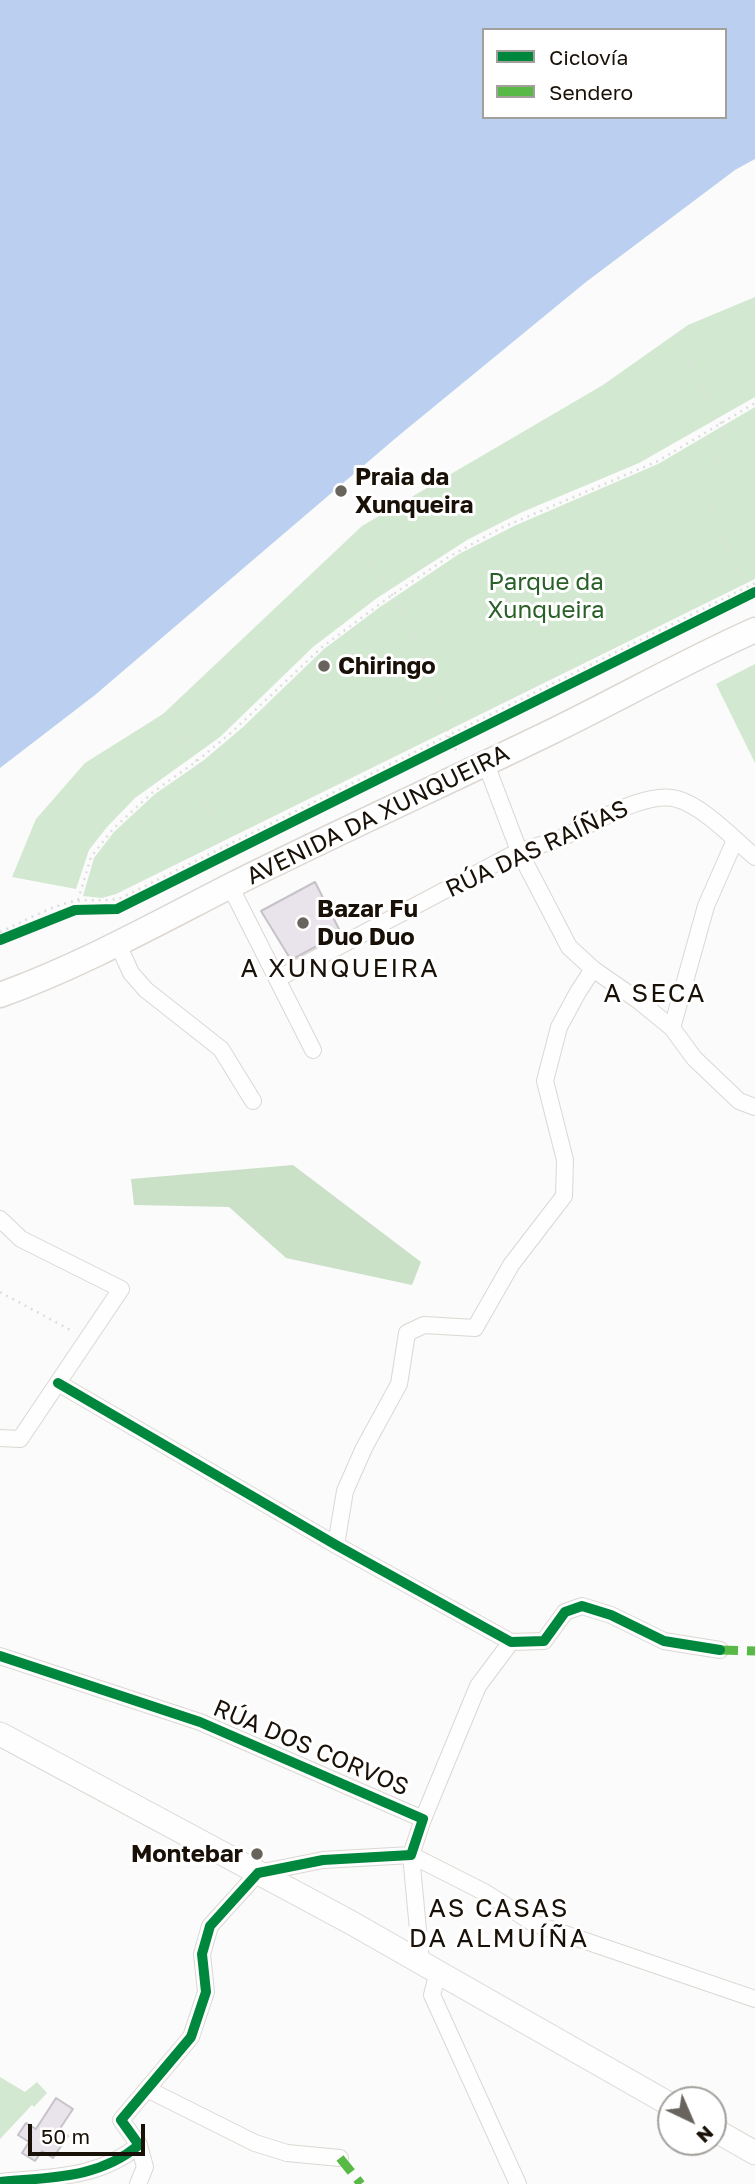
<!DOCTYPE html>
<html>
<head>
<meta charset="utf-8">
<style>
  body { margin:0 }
  #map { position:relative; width:755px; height:2184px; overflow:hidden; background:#fbfbfb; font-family:"Golos Text",sans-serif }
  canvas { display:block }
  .legend { position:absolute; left:482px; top:28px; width:245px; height:91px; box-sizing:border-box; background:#fff; border:2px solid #a3a09c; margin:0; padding:9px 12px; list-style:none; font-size:21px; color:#191107 }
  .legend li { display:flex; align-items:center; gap:14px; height:35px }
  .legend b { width:35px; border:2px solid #a3a09c }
  .north { position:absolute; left:657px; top:2086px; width:70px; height:70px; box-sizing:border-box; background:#fff; border:2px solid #a3a09c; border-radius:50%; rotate:136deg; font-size:19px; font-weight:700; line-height:28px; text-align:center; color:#191107 }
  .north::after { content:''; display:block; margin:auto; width:24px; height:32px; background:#68635c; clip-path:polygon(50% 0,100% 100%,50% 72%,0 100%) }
  .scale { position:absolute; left:28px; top:2124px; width:117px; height:32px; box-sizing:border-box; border:4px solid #191107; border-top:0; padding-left:9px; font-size:21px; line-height:24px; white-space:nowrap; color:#191107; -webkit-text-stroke:5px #fff; paint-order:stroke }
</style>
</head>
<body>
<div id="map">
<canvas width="755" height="2184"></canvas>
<ul class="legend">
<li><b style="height:9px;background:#00873e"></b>Ciclovía</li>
<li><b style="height:9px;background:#58b947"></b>Sendero</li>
</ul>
<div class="north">N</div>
<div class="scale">50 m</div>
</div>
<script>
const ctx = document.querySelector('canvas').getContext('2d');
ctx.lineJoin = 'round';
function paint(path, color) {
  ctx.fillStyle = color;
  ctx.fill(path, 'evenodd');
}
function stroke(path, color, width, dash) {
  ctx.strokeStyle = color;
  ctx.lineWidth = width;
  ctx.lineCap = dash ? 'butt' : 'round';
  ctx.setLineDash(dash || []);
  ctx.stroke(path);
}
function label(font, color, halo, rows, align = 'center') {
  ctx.font = font + ' "Golos Text",sans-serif';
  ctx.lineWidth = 6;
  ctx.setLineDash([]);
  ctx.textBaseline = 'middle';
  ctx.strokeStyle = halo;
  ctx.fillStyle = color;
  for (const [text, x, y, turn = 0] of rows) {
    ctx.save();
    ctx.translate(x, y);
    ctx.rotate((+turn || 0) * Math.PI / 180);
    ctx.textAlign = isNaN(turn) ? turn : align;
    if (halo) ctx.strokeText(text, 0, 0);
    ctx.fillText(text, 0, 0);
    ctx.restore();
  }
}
const green = new Path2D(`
  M755 297V397L639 463 520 513 467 540 377 598 313 647 220 737 135 798 107 827 89 850 76 889 12 877 36 819 85 763 163 714 362 526 603 385 688 325Z
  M755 407V579L116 894 102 898 83 896 94 858 114 832 155 794 204 760 243 727 324 649 380 607 459 554 514 526 658 464Z
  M755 664V763L716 684Z
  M0 2077 25 2092 37 2082 47 2093 34 2107 32 2105 0 2139Z`);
const forest = new Path2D(`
  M293 1165 421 1262 412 1285 286 1258 229 1207 134 1205 131 1179Z`);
const water = new Path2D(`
  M0 0H755V159L735 170 586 282 397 437 95 695 0 768ZM484 30H725V117H484Z`);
const building = new Path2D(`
  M315 882 341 933 291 960 261 911Z
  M56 2098 73 2109 59 2130 68 2136 53 2158 42 2151 35 2161 22 2153 29 2142 18 2135 26 2123 36 2129Z`);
const path = new Path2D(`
  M675 335 721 423C725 441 715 457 711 475 704 516 729 554 750 586
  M351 537 392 595 422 653 439 693 448 734 458 754
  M163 714 197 761 204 793 222 847
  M78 900 91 857 113 829 153 792 197 761 233 731 321 648 392 595 447 558 501 528 658 461 755 403
  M0 932C21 923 56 903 77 901 93 899 106 902 121 898L755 583
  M0 1292 74 1332`);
const street = new Path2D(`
  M486 764 519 851 569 947 593 969 639 1001 672 1028 694 1058 719 1082 739 1101 755 1107
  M230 886 313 1050
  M118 944 131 973 146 990 221 1049 253 1101
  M277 979 519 851C531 848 544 844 556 840 588 828 644 789 677 799 703 806 734 839 755 857
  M672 1028 706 906 735 840
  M0 1219 21 1239 121 1289 20 1439 0 1438
  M58 1383 336 1545 511 1642 544 1641 565 1612 582 1606 611 1615 664 1641 720 1650
  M336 1545 345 1491 364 1448 399 1384 407 1333 424 1325 475 1328 511 1265 564 1196 565 1160 545 1081 559 1027 578 992 593 969
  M0 1656 200 1722 423 1819 411 1855 323 1860 258 1873 210 1926 202 1954 206 1992 191 2037 121 2120 139 2145C98 2179 51 2177 0 2182
  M423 1819 478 1686 511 1642
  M411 1855 486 1893 533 1923 755 1999
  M411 1855 421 1962
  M438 1972 432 1995 518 2184
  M147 2089 255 2143 287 2153 340 2158
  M138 2184 145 2167 139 2145`);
const secondary = new Path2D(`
  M0 1734 350 1922 671 2105
  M713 2129 755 2153`);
const primary = new Path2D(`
  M0 995C80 966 154 925 230 886 336 833 444 784 551 732 619 699 685 661 755 630`);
const quiet = new Path2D(`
  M720 1650 755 1651
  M340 2158 361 2184`);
const cycleway = new Path2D(`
  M0 940 75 910 117 909 755 592
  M58 1383 336 1545 511 1642 544 1641 565 1612 582 1606 611 1615 664 1641 720 1650
  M0 1656 200 1722 423 1819 411 1855 323 1860 258 1873 210 1926 202 1954 206 1992 191 2037 121 2120 139 2145C98 2179 51 2177 0 2182`);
const markers = [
  [341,491,7,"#68635c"],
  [324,666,7,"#68635c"],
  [303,923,7,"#68635c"],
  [257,1854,7,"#68635c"]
];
const poiNames = [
  ["Praia da",355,477],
  ["Xunqueira",355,505],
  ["Chiringo",338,666],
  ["Bazar Fu",317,909],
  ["Duo Duo",317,937],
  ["Montebar",243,1854,"right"]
];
const parkNames = [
  ["Parque da",546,582],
  ["Xunqueira",546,610]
];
const streetNames = [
  ["AVENIDA DA XUNQUEIRA",378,815,-26],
  ["RÚA DAS RAÍÑAS",537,849,-25],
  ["RÚA DOS CORVOS",311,1748,23]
];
const neighbourhoodNames = [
  ["A XUNQUEIRA",340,969],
  ["A SECA",655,994],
  ["AS CASAS",499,1909],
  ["DA ALMUÍÑA",499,1939]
];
paint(green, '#d2e8d0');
paint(forest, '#cae1c8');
paint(water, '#bbd0f1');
paint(building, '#e9e4ec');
stroke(building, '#c6c2c8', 2);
stroke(street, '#dcd7d2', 18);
stroke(secondary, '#dcd7d2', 25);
stroke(primary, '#dcd7d2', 27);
stroke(path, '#dfdede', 2.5, [2, 5]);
stroke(street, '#fefefe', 16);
stroke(secondary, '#fefefe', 23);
stroke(primary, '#fefefe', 24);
stroke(quiet, '#58b947', 9, [18, 9]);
stroke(cycleway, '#00873e', 10);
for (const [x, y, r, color] of markers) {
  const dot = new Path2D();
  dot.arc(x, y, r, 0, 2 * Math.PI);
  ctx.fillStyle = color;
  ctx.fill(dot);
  stroke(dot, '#fff', 2.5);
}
label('bold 24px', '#191107', '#fff', poiNames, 'left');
label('24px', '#296027', '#fff', parkNames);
label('24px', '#191107', '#fff', streetNames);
ctx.letterSpacing = '2px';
label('26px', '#191107', '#fff', neighbourhoodNames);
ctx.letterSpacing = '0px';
</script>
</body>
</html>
